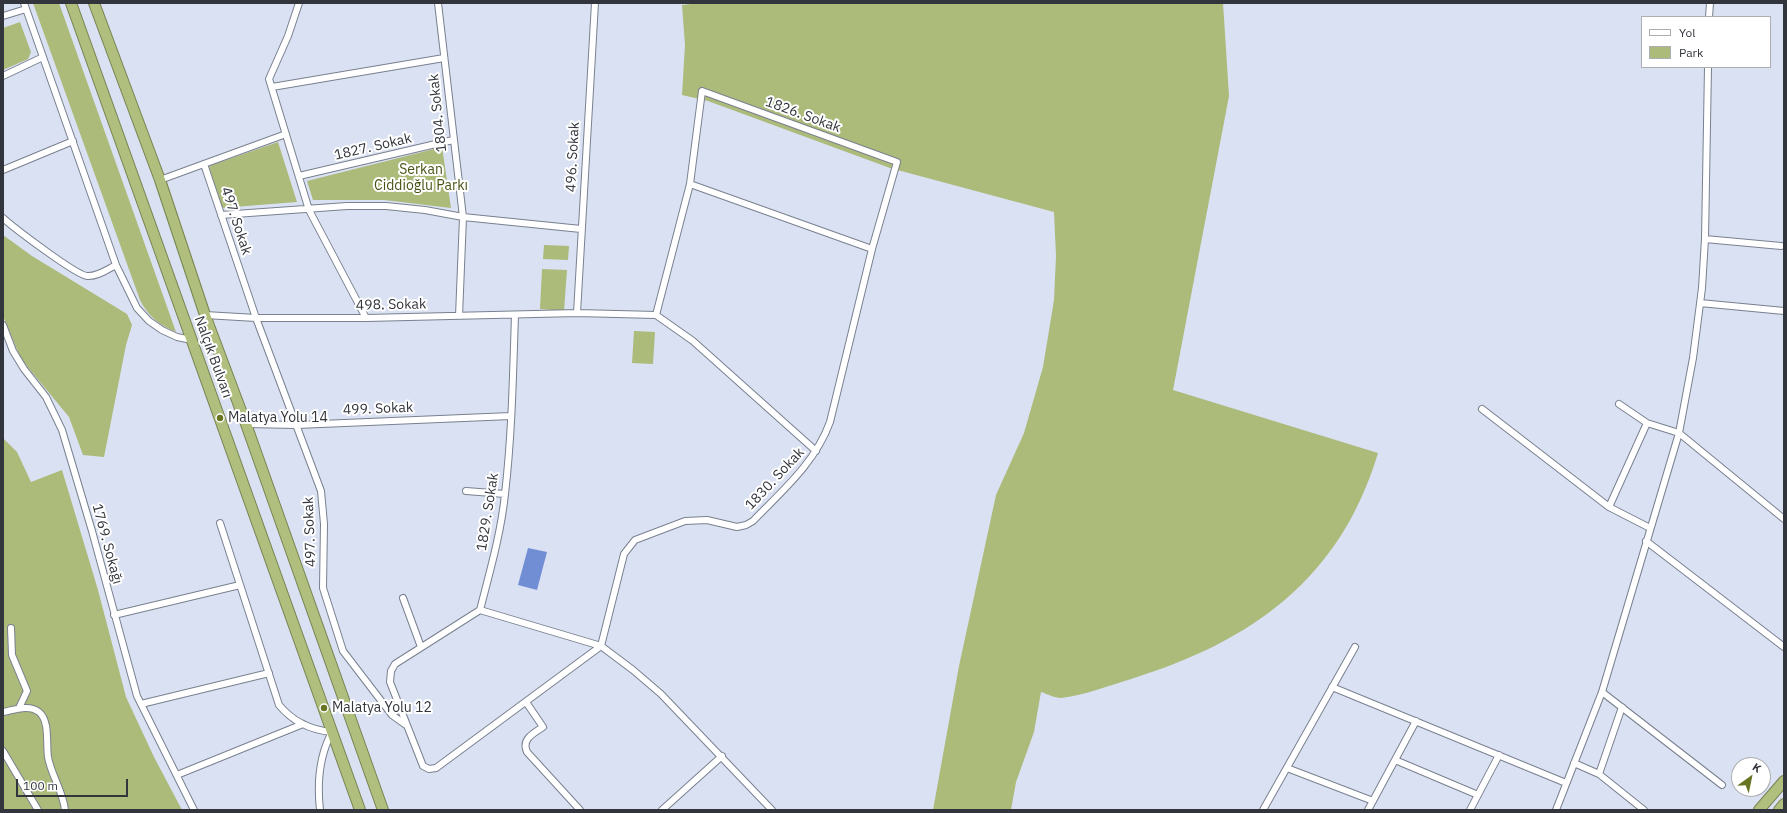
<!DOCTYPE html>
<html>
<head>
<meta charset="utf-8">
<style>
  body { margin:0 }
  #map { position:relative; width:1787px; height:813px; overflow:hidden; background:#dae1f3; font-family:"IBM Plex Sans",sans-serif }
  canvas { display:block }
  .frame { position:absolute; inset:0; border:4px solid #32353c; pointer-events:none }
  .legend { position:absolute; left:1641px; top:16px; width:130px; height:52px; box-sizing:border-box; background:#fff; border:1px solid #adaeb1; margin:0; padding:5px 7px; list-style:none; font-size:12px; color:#32353c }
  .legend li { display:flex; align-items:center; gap:8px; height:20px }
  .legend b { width:20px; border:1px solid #adaeb1 }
  .north { position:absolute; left:1731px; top:757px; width:40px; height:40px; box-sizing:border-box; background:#fff; border:1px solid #adaeb1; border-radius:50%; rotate:33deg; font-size:11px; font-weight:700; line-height:16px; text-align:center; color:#32353c }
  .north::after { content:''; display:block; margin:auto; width:14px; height:18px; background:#677522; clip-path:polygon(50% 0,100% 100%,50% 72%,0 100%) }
  .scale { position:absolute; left:16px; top:779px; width:112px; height:18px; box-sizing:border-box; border:2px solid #32353c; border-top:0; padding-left:5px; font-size:12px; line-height:14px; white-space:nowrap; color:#32353c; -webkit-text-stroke:3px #fff; paint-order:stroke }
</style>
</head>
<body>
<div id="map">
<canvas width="1787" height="813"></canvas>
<div class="frame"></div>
<ul class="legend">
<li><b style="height:5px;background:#fff"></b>Yol</li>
<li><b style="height:11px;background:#acba7a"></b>Park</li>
</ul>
<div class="north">K</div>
<div class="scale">100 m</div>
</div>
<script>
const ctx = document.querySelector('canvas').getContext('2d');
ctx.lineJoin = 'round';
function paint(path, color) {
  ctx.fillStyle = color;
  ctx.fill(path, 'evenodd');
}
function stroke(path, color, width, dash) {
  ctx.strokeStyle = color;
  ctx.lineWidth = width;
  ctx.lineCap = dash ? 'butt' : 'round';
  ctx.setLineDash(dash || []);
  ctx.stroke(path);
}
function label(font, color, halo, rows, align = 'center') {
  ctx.font = font + ' "IBM Plex Sans",sans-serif';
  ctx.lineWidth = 4;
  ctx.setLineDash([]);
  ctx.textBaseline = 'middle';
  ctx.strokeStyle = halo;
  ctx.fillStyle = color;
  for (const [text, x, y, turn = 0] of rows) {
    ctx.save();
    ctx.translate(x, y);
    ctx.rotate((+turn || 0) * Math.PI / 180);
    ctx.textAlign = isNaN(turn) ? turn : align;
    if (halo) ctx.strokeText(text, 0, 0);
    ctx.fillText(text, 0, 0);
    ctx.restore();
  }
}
const green = new Path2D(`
  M33 3H59L176 332C159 325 148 316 140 300Z
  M700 3H1223L1229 96 1173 390 1378 453C1340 579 1253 641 1131 679 1111 685 1082 696 1061 698 1055 698 1047 694 1041 692L1034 732 1016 782 1011 810H933L959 666 996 495 1024 433 1043 367 1054 300 1056 256 1054 212 890 168 708 101 682 95 685 45 682 5Z
  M20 22 31 52 28 59 3 70V28Z
  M278 142 297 202 221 208 209 166Z
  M442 147 451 208 384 200H313L307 181Z
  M3 235 32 256 127 314 132 325 126 345 104 457 83 455 69 417 21 359 3 316Z
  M544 245 569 246 568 260 543 259Z
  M542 269 567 270 564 311 540 309Z
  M634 331 655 332 653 364 632 363Z
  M3 438 17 452 31 482 62 470 98 590 126 697 154 757 182 810H3Z`);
const water = new Path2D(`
  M528 548 547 552 537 590 518 585Z`);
const minor = new Path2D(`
  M24 3 116 265 137 308 149 321 162 330 177 337 192 340
  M299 3 288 36 269 79 309 210 366 318
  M438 3 463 217 459 316
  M3 16 26 9
  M1709 17 1710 3
  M3 76 43 57
  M272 87 444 58
  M702 91 897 162 872 249 690 184Z
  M204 164 256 318 321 491 324 524 323 588 343 651 392 715 406 725
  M3 170 73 141
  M299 176 453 140
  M160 180 286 134
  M221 215 347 206H386L425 210 463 217 581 229
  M3 218C14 228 76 275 87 276 97 277 108 269 116 265
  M1705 239 1781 246
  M1700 303 1784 311
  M577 313 595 3
  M205 315 256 318H366L577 313 656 315 693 341 816 451
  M515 315C513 374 512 434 505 494 501 533 490 571 480 610L395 664 391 671 390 682 423 766 429 769 436 768 601 646 624 554 635 540 685 521 707 520 737 527 746 525 753 521C783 490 815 463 830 422L872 249
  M656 315 690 184
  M3 325 13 351 24 369 46 397 62 430 92 531 137 696 194 810
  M1619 404 1647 423 1679 433 1784 519
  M1482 409 1609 507 1650 528
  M246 424 297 425 511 416
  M466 491 505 494
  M1609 507 1647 423
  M220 523 279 705C293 722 310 730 332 732 319 756 317 783 320 810
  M1646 541 1784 647
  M403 598 421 647
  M480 610 601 646 633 670 661 694 772 810
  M114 615 240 585
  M11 628 12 655 27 691 19 708
  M1332 687 1566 783
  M1602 692 1722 785
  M526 702 543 727C534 733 521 739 527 752L580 810
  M141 704 269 673
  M3 712C14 710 29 704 39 712 50 721 46 744 48 757 51 775 63 791 65 810
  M3 751 38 810
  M1395 760 1478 795
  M1574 763 1599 774 1644 810
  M1287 768 1373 801
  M1599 774 1622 707
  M177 775 303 724
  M662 810 722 756
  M1263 810 1355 647
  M1368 810 1416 721
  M1470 810 1499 755
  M1556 810 1602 692 1679 433 1693 358 1702 288 1705 239 1708 67`);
const trunk = new Path2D(`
  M71 3 360 810
  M94 3 160 180 205 315 246 424 383 810
  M1759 810 1784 781
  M1779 810 1784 804`);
const markers = [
  [220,418,4,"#677522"],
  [324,708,4,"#677522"]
];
const streetNames = [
  ["1804. Sokak",438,113,-96],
  ["1826. Sokak",803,115,20],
  ["1827. Sokak",373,147,-13],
  ["496. Sokak",573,157,-87],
  ["497. Sokak",236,221,72],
  ["498. Sokak",391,305,-1],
  ["Nalçık Bulvarı",213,357,70],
  ["499. Sokak",378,409,-2],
  ["1830. Sokak",775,479,-47],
  ["1829. Sokak",488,512,-81],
  ["497. Sokak",310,532,-92],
  ["1769. Sokağı",107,544,75]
];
const parkNames = [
  ["Serkan",421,170],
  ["Ciddioğlu Parkı",421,186]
];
const poiNames = [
  ["Malatya Yolu 14",228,418],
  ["Malatya Yolu 12",332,708]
];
paint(green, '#acba7a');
paint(water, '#718dd3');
stroke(minor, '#79808f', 8);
stroke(trunk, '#788351', 12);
stroke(minor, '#fff', 6);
stroke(trunk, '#b0be7e', 10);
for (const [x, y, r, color] of markers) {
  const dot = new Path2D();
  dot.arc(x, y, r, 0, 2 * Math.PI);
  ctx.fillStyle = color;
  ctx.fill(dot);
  stroke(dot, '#fff', 1.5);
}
label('14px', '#32353c', '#fff', streetNames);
label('14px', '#495316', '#fff', parkNames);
label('14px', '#32353c', '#fff', poiNames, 'left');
</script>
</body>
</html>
